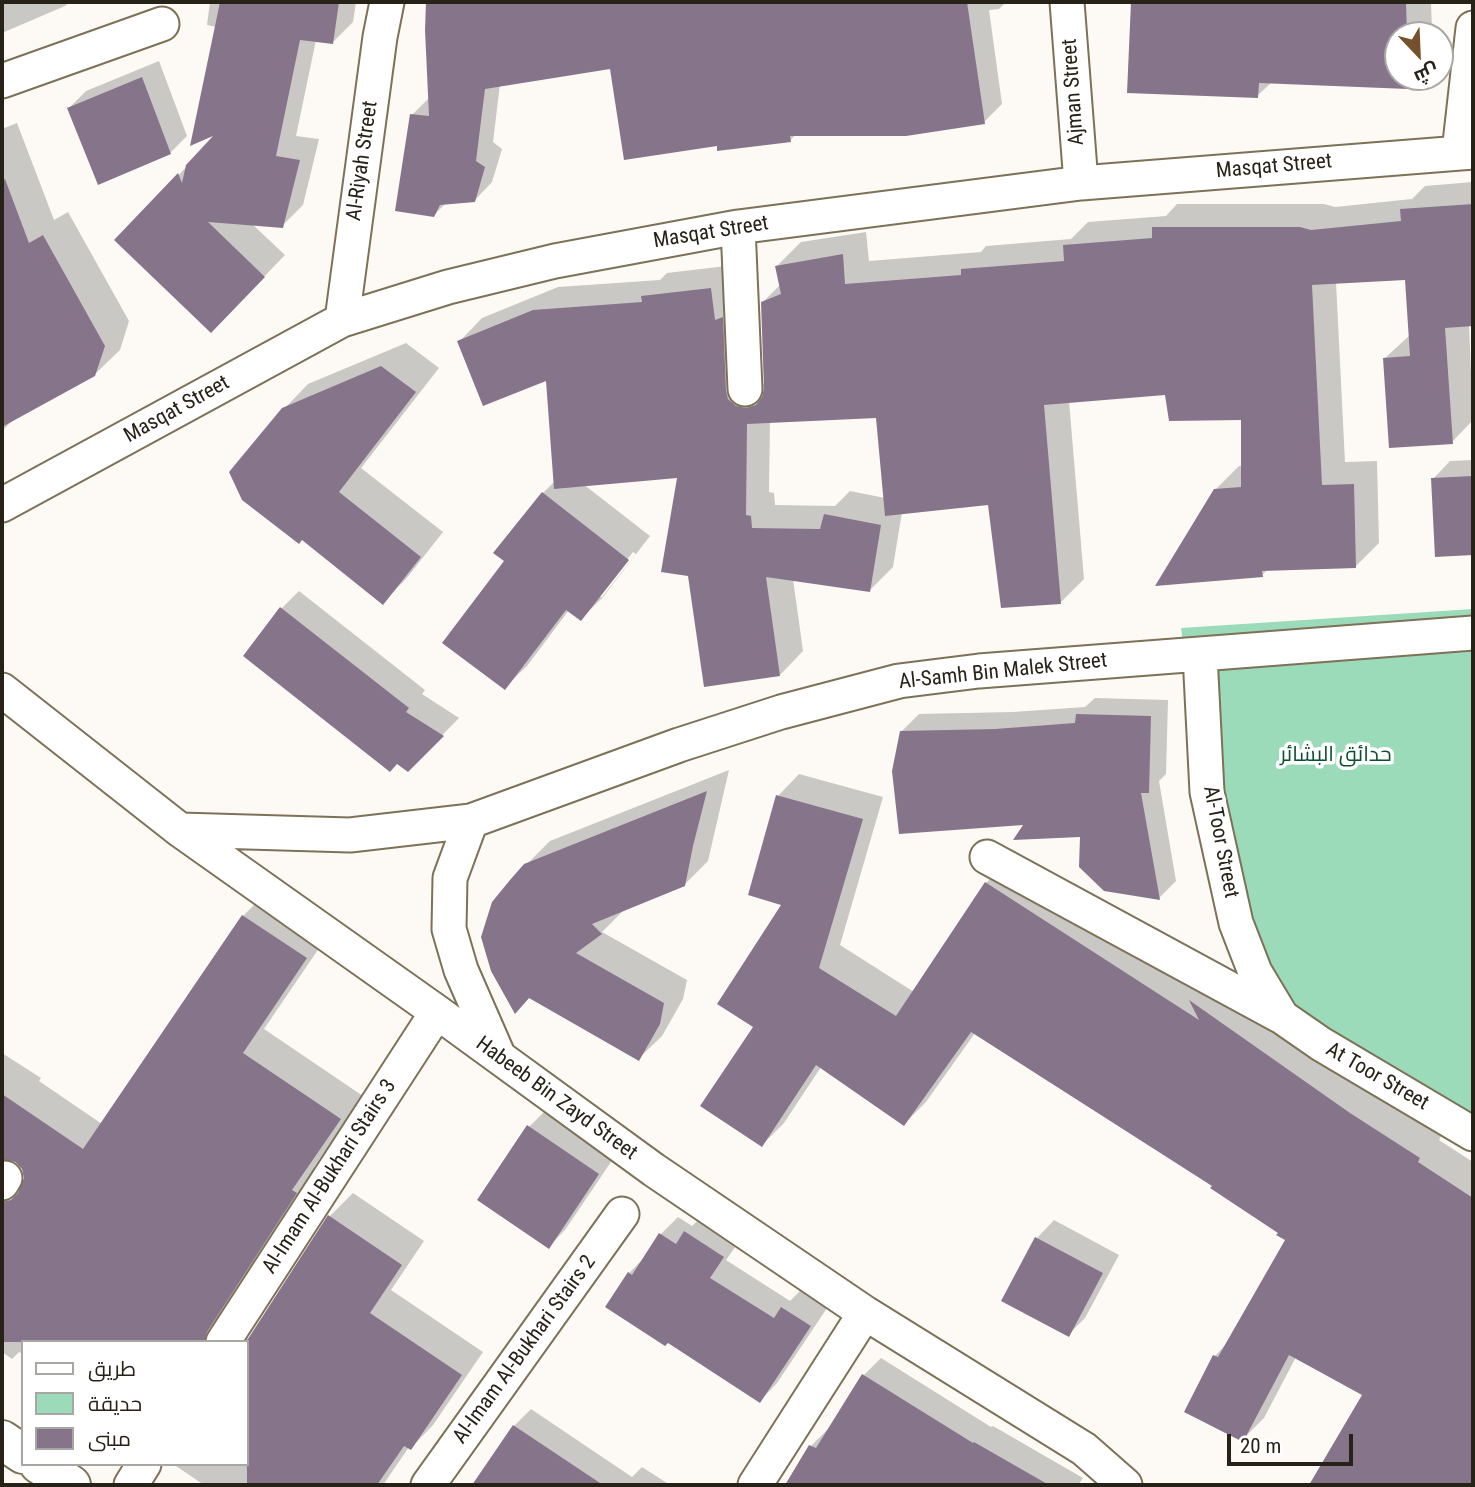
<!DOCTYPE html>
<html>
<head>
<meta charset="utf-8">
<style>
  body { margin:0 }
  #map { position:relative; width:1475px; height:1487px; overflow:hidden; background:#fdfaf5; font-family:"Roboto Condensed",Cairo,sans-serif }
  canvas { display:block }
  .frame { position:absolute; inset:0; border:4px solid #272218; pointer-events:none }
  .legend { position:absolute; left:21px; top:1340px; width:228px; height:126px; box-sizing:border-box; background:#fff; border:2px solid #a9a7a3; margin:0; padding:9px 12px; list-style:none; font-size:21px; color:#272218 }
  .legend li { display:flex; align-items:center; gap:14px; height:35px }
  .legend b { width:35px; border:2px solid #a9a7a3 }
  .north { position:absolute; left:1384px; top:21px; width:70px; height:70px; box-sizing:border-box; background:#fff; border:2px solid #a9a7a3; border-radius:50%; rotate:157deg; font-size:19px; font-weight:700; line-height:28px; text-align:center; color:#272218 }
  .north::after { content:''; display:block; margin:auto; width:24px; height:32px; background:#75502c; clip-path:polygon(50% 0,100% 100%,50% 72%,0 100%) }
  .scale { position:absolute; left:1227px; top:1434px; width:126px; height:32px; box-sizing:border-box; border:4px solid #272218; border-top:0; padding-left:9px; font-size:21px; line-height:24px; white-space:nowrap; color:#272218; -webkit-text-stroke:5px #fff; paint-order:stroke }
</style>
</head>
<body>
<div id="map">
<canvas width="1475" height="1487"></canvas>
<div class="frame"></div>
<ul class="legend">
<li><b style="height:9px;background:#fff"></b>طريق</li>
<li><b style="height:19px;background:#9bdbb9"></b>حديقة</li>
<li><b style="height:19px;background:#86748b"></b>مبنى</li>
</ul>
<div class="north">ش</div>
<div class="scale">20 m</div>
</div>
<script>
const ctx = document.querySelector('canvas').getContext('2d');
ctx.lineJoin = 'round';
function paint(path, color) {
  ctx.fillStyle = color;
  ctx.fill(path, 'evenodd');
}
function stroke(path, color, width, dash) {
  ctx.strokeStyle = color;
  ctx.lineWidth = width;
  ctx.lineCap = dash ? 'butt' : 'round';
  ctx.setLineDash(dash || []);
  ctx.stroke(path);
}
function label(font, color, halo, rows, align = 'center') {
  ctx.font = font + ' "Roboto Condensed",Cairo,sans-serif';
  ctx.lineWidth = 7;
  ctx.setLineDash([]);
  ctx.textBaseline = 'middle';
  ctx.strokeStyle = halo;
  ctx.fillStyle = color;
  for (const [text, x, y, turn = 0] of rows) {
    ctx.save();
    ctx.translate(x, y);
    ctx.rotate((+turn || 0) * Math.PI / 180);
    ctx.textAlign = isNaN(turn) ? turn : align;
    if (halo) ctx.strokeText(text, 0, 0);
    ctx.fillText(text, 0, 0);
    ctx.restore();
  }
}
const green = new Path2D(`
  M1473 609V1130L1277 1007 1210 841 1181 628Z`);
const shadow = new Path2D(`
  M2 2H69L65 6 2 33Z
  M210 2H356L353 22 332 43 316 40 296 136 319 139 303 205 282 226 252 224 285 255 232 310 116 240 221 131 217 27 207 25Z
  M428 2H1006L999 9 989 10 1002 104 984 122 796 134 790 141 718 144 611 67 500 84 493 142 502 149 492 182 474 201 446 203 434 215 412 115 430 97 426 30Z
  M1132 2H1431L1432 31H1436L1435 35H1398V77H1414L1404 87 1272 82 1257 96 1129 91Z
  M159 61 187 136 170 153 69 108 86 91Z
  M17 123 54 220 68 212 129 321 120 350 94 375 14 419 2 431V129Z
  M1473 182V324H1469L1473 420 1452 442 1384 359 1410 335 1406 278 1336 282 1345 462 1377 461 1379 543 1355 567 1268 569 1262 575 1215 490 1239 466H1243V419L1167 393 1069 401 1084 579 1061 602 990 504 902 512 893 567 870 590 793 579 803 651 780 675 679 476 583 484 650 536 603 597 581 619 569 610 527 666 504 688 506 561 543 493 555 481 547 378 459 342 482 318 558 287 660 280 667 273 735 265 759 383 766 384 762 303 781 284 777 266 801 242 866 232 869 261 981 252 986 246 1071 239 1088 222 1166 216 1177 204H1324L1335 207 1412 199 1425 186ZM877 416 885 498 850 491 835 506 775 505 774 493 769 492 770 421ZM633 552 636 554 602 597H598Z
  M406 343 439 368 361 468 443 532 406 579 383 602 302 539 284 409 308 384Z
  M1473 460V554L1436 555 1433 479 1450 461Z
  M299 591 425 690 422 694 459 718 408 770 245 656 282 608Z
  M1095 698 1168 700 1166 774 1159 781 1176 881 1159 898 1082 835 1026 823 901 732 919 714 1013 712 1085 707Z
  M729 770 708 861 684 885 625 909 602 932 687 980 683 999 662 1036 638 1059 530 997 516 1012 526 865 550 841Z
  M799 774 883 797 840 945 914 992 986 883 1008 861 1372 1092 1441 1136 1439 1140 1473 1162V1485H1311L1365 1394 1296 1357 1264 1418 1242 1440 1186 1411 1215 1356 1229 1341 1287 1240 1215 1185 975 1033 926 1102 904 1124 821 1067 784 1123 762 1145 755 1027 783 903 778 796Z
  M266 893 328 935 264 1029 363 1096 314 1167 318 1170 235 1335 245 1339 250 1338 330 1216 353 1193 424 1241 391 1290 483 1352 433 1425 411 1448 409 1447 383 1485H276L261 1476 254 1485H204L173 1464H247V1342H23V1354L19 1352 12 1359 2 1352V1053L41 1078 39 1081 102 1124 243 916ZM5 1157 15 1160 23 1167 25 1180 16 1177 8 1170Z
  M546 1110 615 1156 565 1230 548 1247 529 1127Z
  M703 1215 740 1240 726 1260 790 1301 800 1291 827 1308 777 1383 760 1401 629 1273 646 1256 661 1234 678 1217 692 1226Z
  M1054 1220 1119 1255 1085 1318 1068 1335 1003 1300 1037 1238Z
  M881 1358 991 1427 993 1426 1083 1478 1078 1485H787L811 1446 828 1429 830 1430 864 1375Z
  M531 1409 632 1477 642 1467 670 1485H475L514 1426Z`);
const building = new Path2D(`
  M220 2H339L333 44 300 40 276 156 300 160 283 228 208 222 265 277 211 333 114 240 178 173 182 183 186 165 213 136 190 146Z
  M426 2H967L985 124 906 136H790L791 142 717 151V146L624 160 610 69 485 89 476 161 485 167 475 202 440 205 434 217 395 211 410 114 429 116 425 30Z
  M1131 2 1305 4V2H1406L1407 35H1398V77H1408V89L1259 83 1258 98 1127 93Z
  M142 77 171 154 98 185 67 108Z
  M5 179 29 243 43 235 105 346 95 376 2 427V180Z
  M1473 204V326L1445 328 1453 444 1389 448 1383 358 1410 356 1405 280 1312 285 1322 485 1354 484 1356 568 1262 571 1263 577 1155 586 1214 489 1241 487V420L1169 421 1165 395 1044 405 1061 604 1001 608 988 505 885 516 876 418 747 424 746 515 751 516 752 528 820 529 824 514 881 525 870 592 766 577 780 676 704 687 688 576 661 572 677 478 554 489 546 381 483 406 457 341 533 310 642 302 641 296 711 288 715 320 723 317 726 391 728 399 736 406 746 408 756 405 762 397 764 389 761 302 781 294 775 266 843 254 845 284 961 275V269L1064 261 1063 245 1152 238V227H1300L1311 230 1401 221 1400 209Z
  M381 366 416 392 339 492 421 557 383 605 302 540 299 544 242 500 229 472 282 408Z
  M1473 476V555L1435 557 1431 478Z
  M542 492 629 560 581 621 566 610 505 690 442 643 504 561 493 553Z
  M280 607 409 708 406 712 444 736 408 772 397 764 390 772 243 656Z
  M1076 714 1151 716 1149 793H1141L1160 900 1104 891 1079 867 1080 837 1013 840 1023 825 899 834 892 771 900 731 995 729 1075 723Z
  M707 791 693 846 685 886 592 924 602 934 576 953 664 1003 660 1024 639 1061 529 998 515 1014 491 971 481 937 492 902 510 880 524 864Z
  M776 795 863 819 819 968 896 1016 985 882 1199 1020 1189 1000 1350 1113 1420 1158 1418 1162 1473 1198V1485H1309L1362 1395 1289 1355 1243 1442 1184 1412 1213 1355 1218 1357 1285 1240 1276 1235 1278 1233 1210 1188 1212 1186 971 1032 904 1126 816 1065 762 1147 700 1106 753 1027 717 1004 781 905 748 895Z
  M242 915 307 958 243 1053 341 1119 292 1190 297 1193 207 1332 204 1342H2V1202L11 1200 18 1193 24 1178 22 1169 15 1162 2 1160V1094L83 1149Z
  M527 1125 599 1174 549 1249 477 1200Z
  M328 1215 402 1265 370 1313 462 1375 411 1450 404 1446 377 1485H247L246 1342Z
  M684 1231 724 1257 710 1278 774 1318 781 1307 811 1326 760 1403 668 1343 665 1346 605 1307 628 1272 632 1275 659 1233 676 1244Z
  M1035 1237 1103 1273 1069 1337 1001 1301Z
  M862 1374 973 1443 974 1442 1049 1485H785L809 1445 816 1448Z
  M513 1425 603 1485H472Z`);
const minor = new Path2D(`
  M1067 2 1081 183
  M2 81 162 24
  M1459 152 1473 28
  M738 227 745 389
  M342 320 380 37 387 2
  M2 505 342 320 448 287 555 261 738 227 1081 183 1473 152
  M1200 655 1207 792 1236 923 1255 972 1282 1017 1321 1044 1473 1134
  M2 690 180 830 437 1012 654 1170 865 1313 1084 1449 1125 1485
  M471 821 450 878 449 929 461 970 499 1057
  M180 830 350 835 471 821 679 745 781 712 899 681 979 671 1473 633
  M987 857 1280 1016
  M2 1183 5 1178
  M223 1342 437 1012
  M131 1485 144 1464
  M428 1485 622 1214
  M755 1485 865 1313`);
const tertiary = new Path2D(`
  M2 1440 23 1454
  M39 1464 71 1485`);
const streetNames = [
  ["Ajman Street",1074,92,-94],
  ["Al-Riyah Street",363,161,-82],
  ["Masqat Street",1274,167,-5],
  ["Masqat Street",711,233,-9],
  ["Masqat Street",177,410,-29],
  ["Al-Samh Bin Malek Street",1003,672,-6],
  ["Al-Toor Street",1220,842,79],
  ["At Toor Street",1377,1077,30],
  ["Habeeb Bin Zayd Street",556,1099,36],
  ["Al-Imam Al-Bukhari Stairs 3",330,1177,-57],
  ["Al-Imam Al-Bukhari Stairs 2",525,1350,-54]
];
const parkNames = [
  ["حدائق البشائر",1336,756]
];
paint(green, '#9bdbb9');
paint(shadow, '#0003');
paint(building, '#86748b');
stroke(minor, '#7d7157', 37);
stroke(tertiary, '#7d7157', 42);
stroke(minor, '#fff', 33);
stroke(tertiary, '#fff', 38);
label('21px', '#272218', '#fff', streetNames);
label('21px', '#0c4f34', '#fff', parkNames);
</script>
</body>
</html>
